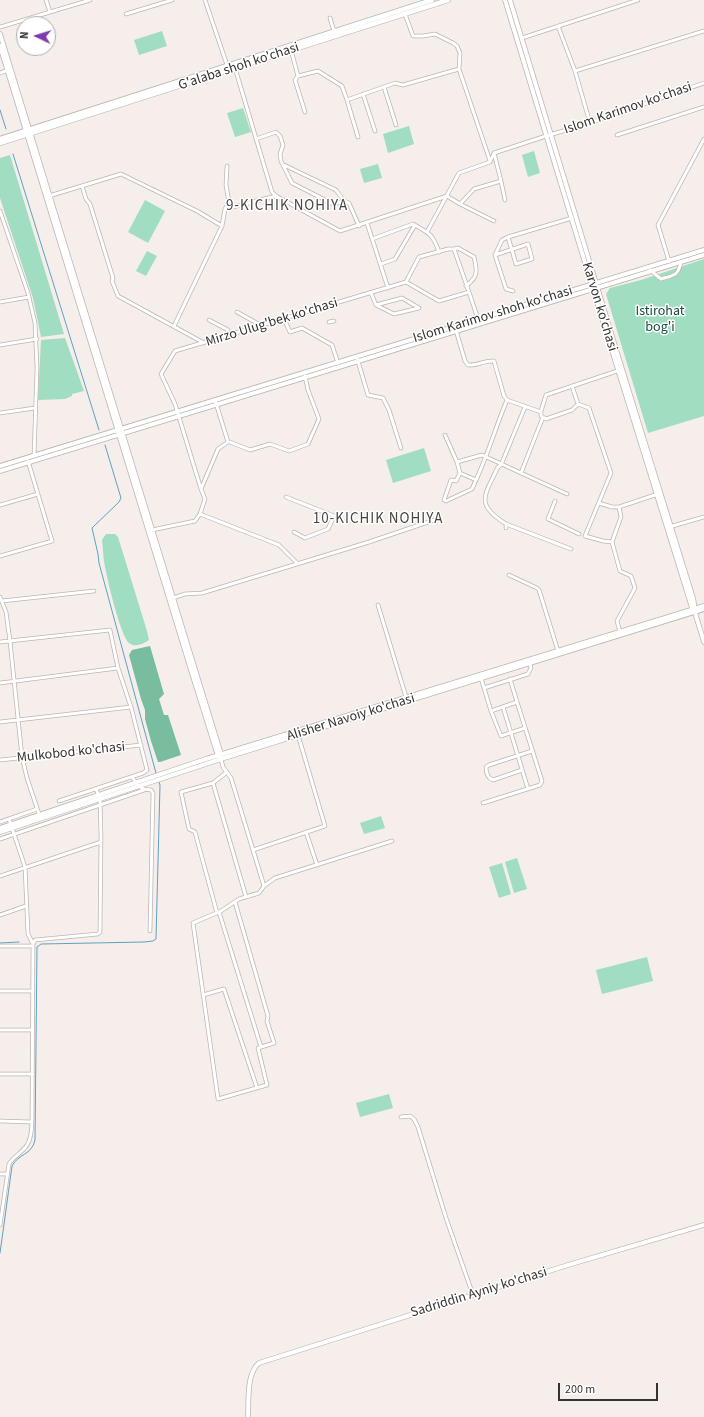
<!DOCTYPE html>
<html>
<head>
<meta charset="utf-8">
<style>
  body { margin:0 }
  #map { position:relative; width:704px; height:1417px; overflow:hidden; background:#f5eeea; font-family:"Source Sans 3",sans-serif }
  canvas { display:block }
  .north { position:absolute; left:16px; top:16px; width:40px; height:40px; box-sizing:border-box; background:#fff; border:1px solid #aeadad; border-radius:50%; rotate:274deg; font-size:11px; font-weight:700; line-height:16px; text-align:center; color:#353331 }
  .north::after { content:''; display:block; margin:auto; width:14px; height:18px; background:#7e3aae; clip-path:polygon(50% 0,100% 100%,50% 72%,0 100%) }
  .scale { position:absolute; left:558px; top:1383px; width:100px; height:18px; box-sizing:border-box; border:2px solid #353331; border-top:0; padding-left:5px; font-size:12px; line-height:14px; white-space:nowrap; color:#353331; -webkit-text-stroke:3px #fff; paint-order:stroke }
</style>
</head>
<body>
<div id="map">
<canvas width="704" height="1417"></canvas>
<div class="north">N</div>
<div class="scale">200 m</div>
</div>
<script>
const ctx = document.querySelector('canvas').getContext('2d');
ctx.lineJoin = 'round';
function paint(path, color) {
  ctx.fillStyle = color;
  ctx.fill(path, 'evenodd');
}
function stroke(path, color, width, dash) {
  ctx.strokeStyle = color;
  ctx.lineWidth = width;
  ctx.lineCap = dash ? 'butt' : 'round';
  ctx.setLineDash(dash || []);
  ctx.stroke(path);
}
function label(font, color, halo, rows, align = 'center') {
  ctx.font = font + ' "Source Sans 3",sans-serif';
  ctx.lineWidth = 3;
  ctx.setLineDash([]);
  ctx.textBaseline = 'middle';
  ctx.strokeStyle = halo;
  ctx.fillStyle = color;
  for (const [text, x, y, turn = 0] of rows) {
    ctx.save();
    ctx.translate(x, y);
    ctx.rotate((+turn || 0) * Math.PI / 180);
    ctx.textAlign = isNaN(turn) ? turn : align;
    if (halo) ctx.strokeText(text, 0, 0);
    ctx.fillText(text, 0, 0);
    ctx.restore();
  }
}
const green = new Path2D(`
  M162 31 167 46 139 55 134 40Z
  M243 108 251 132 235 137 227 113Z
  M409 126 414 144 388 153 383 134Z
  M534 151 540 173 528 177 522 155Z
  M10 155 64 334 41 337 33 298 0 198V158Z
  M378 164 382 178 364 183 360 169Z
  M145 200 165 211 148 243 128 232Z
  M147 251 157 256 146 276 136 271Z
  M704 259V416L648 433 606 294 610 288 641 280Z
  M65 338 84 391 72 394V396L65 399 38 400 41 340Z
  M424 448 431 471 393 483 386 460Z
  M106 534H115L118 537 147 631 149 640C143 644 135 648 129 643 120 635 106 575 104 561 103 554 103 547 102 540Z
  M381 816 385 828 364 834 360 823Z
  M517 858 527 889 514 893 505 862Z
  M502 863 511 894 499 898 489 867Z
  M647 957 653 981 602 994 596 970Z
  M389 1094 393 1108 360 1117 356 1103Z`);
const forest = new Path2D(`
  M150 646 164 694 159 699 164 715H168L181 755 160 762H158L151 741 145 719V710L141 699 129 655 132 650Z`);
const stream = new Path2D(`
  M0 110 6 129
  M13 154 99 430
  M105 445 121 498 119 502 92 528 98 554 99 563 156 773
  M0 943 19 942
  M0 1253 12 1166C18 1154 32 1155 35 1140L37 947 41 944 144 942 153 941 156 939 160 785 159 782`);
const street = new Path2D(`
  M46 0 50 12
  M205 0 227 65
  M126 14 172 0
  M405 14 413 36H423L435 34 453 43 457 46 460 53 459 69 490 161
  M330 18 334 31
  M558 26 575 71 590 123
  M0 27 90 0
  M522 38 638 0
  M291 50 298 76 318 71 342 86 347 100
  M235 68 272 192 276 196
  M575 71 704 31
  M0 73 8 70
  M298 76 295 80 305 112
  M384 87 396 125
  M363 94 375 131
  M617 135 704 107
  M358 137 347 100 395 83 403 85 459 69
  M256 139 276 132 280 136 283 145 280 154 281 161 292 183 331 203 334 204 344 201 336 190 284 165
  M494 153 501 181 474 189 460 204 494 221
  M501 181 505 200
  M82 186 86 199 90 204 113 278 112 281 118 296 204 343
  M49 196 121 174 197 211 222 226
  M344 201 349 203 359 226
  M225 209 276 196 340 231 447 196 460 204
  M0 211 28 293 35 323 37 368 34 456
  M367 223 388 288
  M427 232 459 173 490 162 494 153 546 136 590 123 704 83
  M508 237 502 240 495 255 506 289 513 291
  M372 239 413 224C429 233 433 234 439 252
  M454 249 458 248 474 257C477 271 479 276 466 286
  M495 255 528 244 532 259 516 264 508 237 572 218
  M669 261 658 225 704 139
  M381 264 395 259 415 225
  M650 270 661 279C674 275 678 276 681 262
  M469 292 478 319
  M371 293 376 305 394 314 419 308 402 298 376 305
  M0 302 29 297
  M237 312 262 326
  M284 319 290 332 302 328 332 345 338 363
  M209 320 228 330 226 336
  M329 322 334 321
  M174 326 222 226 225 209 229 202 226 185 227 166
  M455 327 465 361 468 365C477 366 485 360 494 361L504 396 507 400 541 412
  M0 345 37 339
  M357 358 368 395 383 398 389 410 401 448
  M572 386 578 404 589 408 611 473 585 536 603 541 612 542
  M215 400 228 442
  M0 413 35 408
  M543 417 546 419 572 410 578 404
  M445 435 457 462 482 455 521 473
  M228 442H230L250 450 270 444 289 451 308 444 319 419 308 390 305 376
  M457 462 460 473
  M460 473 476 480 472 489 446 501 444 500 451 480 456 481Z
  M476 480C488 454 496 426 507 400
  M201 489 175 404 161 374 175 351 406 282 419 257 448 249H454L469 292 439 301 406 282
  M567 494 521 473 543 417 541 416V411L546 395 620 370
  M286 497 334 516 328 529 305 538 294 532
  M555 501 548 519 579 534
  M599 503 612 507H619L658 494
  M0 505 38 494
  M619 507 621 517 612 542 620 571 631 576 635 588 617 621 620 632
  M200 514 279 545 297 563
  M506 524 571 549
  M669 527 704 517
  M506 528V524C474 504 485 495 498 467L501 465 525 407
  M152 530 195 521 200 514 205 499 201 489 218 449 228 442
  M0 556 52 541 28 461
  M509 575 537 588 539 590 558 651
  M0 597 6 612 10 641 22 757 27 778 40 817
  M173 598 185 594 202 593 369 542 434 520
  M2 601 94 591
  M378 605 406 697
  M0 642 110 630 118 668 131 707 147 770 143 773 59 801
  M481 678 491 711 517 702 542 781 540 785 483 803
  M510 679 517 702
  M0 683 118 668
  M484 688 528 674 531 668 530 663
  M503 707 528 789
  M491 711 501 736 525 728
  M0 722 131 707
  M221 759 223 767 231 778 264 886
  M0 760 141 745
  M522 770 493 780C487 778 486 772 486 767L489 765 532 751
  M132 777C139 786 138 789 151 790L153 793 150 931
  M213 783 246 897
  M9 819 25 867 28 934 33 944
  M0 822 37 809
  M306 832 317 865
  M0 839 144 790
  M253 850 325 826 298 735
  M0 876 101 842
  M235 902 268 1016 267 1021 274 1043 258 1048 267 1085 218 1099 193 923 221 911 239 899 259 893 264 886 275 878 392 841
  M219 912 261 1047
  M217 913 195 832 189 829 181 792 213 783 227 772
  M0 915 26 906
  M0 946H33
  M0 991H33
  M203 995 224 989 257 1088
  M0 1030H32
  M0 1074H33
  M401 1117 410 1116 414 1119 418 1127 446 1218 473 1295
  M0 1121 32 1122
  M0 1174H7
  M0 1225 9 1164C13 1157 22 1153 27 1145 32 1138 32 1127 32 1119L33 944 35 940 98 934 100 932 101 836 100 799 96 789`);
const secondary = new Path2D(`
  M505 0 593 289 693 611
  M510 0 622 369 693 598 696 616 704 642
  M0 34 221 754V759
  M0 46 191 670 218 756 221 759
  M0 466 704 250
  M0 471 704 255
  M0 828 206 759 704 606
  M0 832 221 759 704 609
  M248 1417C249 1401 246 1374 259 1363L568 1265 704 1225`);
const primary = new Path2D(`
  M0 139 432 0
  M0 143 448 0`);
const streetNames = [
  ["G'alaba shoh ko'chasi",239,67,-18],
  ["Islom Karimov ko‘chasi",628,109,-19],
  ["Karvon ko'chasi",599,307,73],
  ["Islom Karimov shoh ko'chasi",493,315,-17],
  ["Mirzo Ulug'bek ko'chasi",272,323,-17],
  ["Alisher Navoiy ko'chasi",351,718,-17],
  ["Mulkobod ko'chasi",71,753,-6],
  ["Sadriddin Ayniy ko'chasi",479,1293,-17]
];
const parkNames = [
  ["Istirohat",660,312],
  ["bog'i",660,328]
];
const neighbourhoodNames = [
  ["9-KICHIK NOHIYA",287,207],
  ["10-KICHIK NOHIYA",378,520]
];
paint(green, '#a0ddc1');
paint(forest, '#77bd9e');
stroke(stream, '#5fa1c2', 1);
stroke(street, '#bcb5b2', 4.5);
stroke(secondary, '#bcb5b2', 5.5);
stroke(primary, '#bcb5b2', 6);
stroke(street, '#fff', 3);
stroke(secondary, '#fff', 4);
stroke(primary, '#fff', 4.5);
label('14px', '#353331', '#fff', streetNames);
label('14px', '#144c38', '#fff', parkNames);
ctx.letterSpacing = '1px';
label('15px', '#4b4542', '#fff', neighbourhoodNames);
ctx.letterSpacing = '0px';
</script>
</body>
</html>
